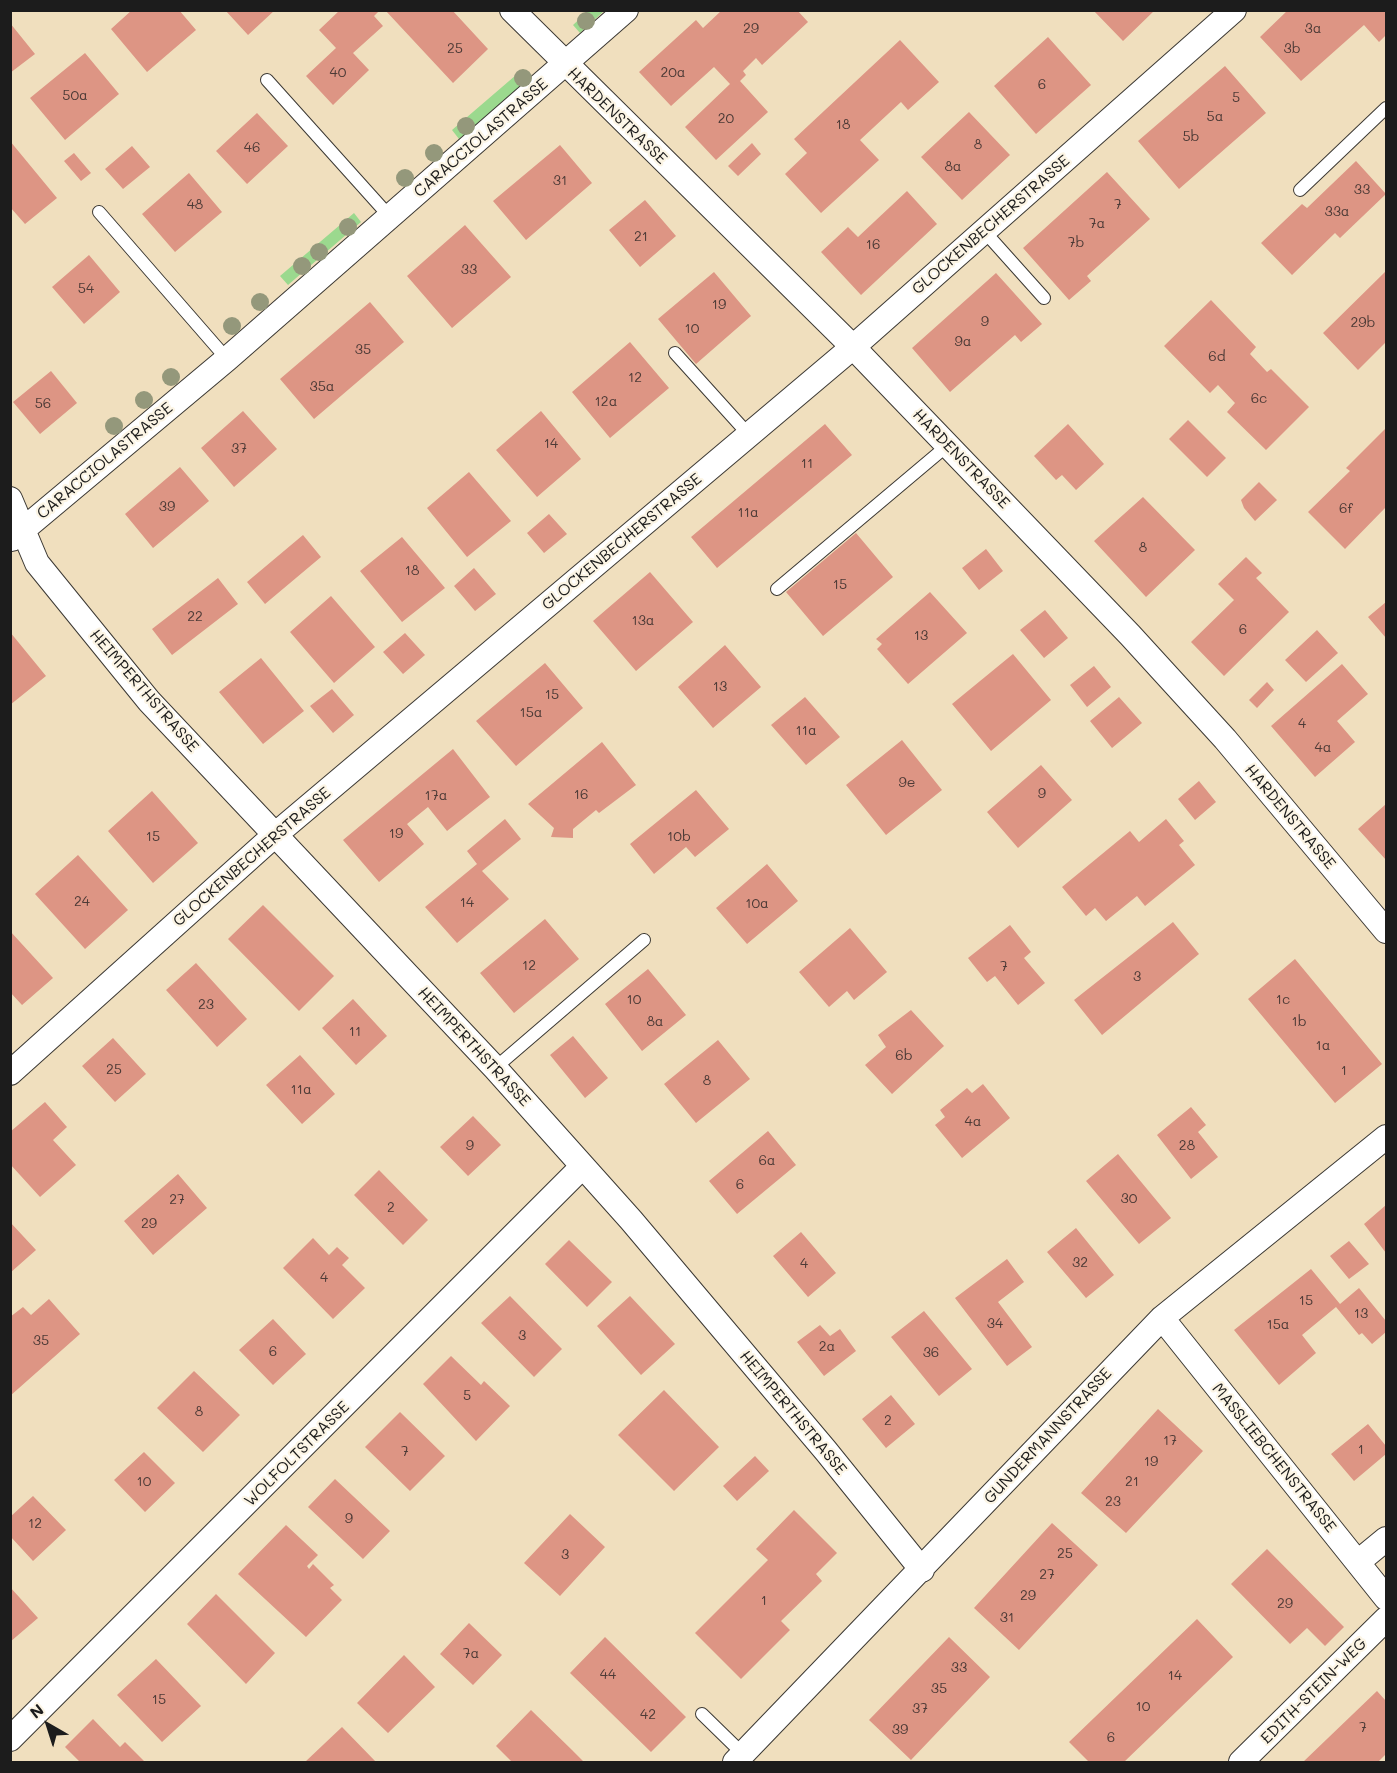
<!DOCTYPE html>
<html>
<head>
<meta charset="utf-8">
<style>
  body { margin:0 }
  #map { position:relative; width:1397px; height:1773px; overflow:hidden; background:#f0dfbe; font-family:Mali,sans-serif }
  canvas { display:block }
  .frame { position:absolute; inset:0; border:12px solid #1c1c1c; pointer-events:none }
  .north { position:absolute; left:18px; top:1695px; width:60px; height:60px; -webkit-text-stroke:4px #fcf5e5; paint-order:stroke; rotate:321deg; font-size:16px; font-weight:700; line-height:24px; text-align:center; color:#1c1c1c }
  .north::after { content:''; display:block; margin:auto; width:21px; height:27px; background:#1c1c1c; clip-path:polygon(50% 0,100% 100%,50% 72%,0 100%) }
</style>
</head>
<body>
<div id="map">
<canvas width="1397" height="1773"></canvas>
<div class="frame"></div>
<div class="north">N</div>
</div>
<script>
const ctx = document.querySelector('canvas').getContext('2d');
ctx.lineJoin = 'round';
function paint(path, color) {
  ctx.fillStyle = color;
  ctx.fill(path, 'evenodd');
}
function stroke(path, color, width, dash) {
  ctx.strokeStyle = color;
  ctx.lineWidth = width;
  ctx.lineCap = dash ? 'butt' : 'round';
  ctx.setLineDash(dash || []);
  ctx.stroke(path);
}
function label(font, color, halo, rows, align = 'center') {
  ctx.font = font + ' Mali,sans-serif';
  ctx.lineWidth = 4.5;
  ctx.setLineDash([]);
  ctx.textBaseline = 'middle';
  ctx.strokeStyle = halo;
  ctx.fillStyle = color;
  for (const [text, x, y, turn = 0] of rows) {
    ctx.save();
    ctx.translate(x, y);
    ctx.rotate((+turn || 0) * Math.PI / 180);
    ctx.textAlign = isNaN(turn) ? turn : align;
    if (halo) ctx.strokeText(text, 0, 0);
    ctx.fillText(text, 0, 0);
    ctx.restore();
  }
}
const green = new Path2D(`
  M588 11H604L580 33 573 25Z
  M523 69 531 78 459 139 452 130Z
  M354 213 361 222 288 285 280 276Z`);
const building = new Path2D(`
  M132 10H179L196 30 147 72 111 29Z
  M225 10H275L248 35Z
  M340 10H380L374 16 383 26 353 53 369 70 333 105 306 76 336 48 319 30Z
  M385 10H452L488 49 453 83Z
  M722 10H797L808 22 762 65 756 58 743 71 746 75 740 81 768 112 716 160 685 127 730 84 714 67 671 106 639 72 696 20 703 28Z
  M1093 10H1155L1123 41Z
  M1288 10H1386V35L1379 42 1364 25 1301 81 1260 37Z
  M10 23 35 54 10 73Z
  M1048 37 1091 85 1036 134 994 86Z
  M900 40 939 82 908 110 901 102 860 140 879 160 821 213 785 174 807 153 794 139Z
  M85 53 119 94 65 140 30 98Z
  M1225 66 1266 113 1179 189 1138 141Z
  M969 112 1010 155 962 200 921 157Z
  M257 113 288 146 247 184 216 151Z
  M10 141 57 198 25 224 10 207Z
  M752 143 761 154 738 176 728 166Z
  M560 145 592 183 526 240 493 201Z
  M132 146 150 167 123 189 105 169Z
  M74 153 91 173 81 181 64 161Z
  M1356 161 1386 194 1340 238 1335 233 1292 275 1261 243 1302 204 1307 208Z
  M1107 172 1150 219 1087 276 1091 281 1069 300 1023 248Z
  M189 173 222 212 175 252 142 214Z
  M907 191 937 224 861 295 821 252 848 227 858 237Z
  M645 200 676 236 640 267 609 230Z
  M465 225 511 277 452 328 407 276Z
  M89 255 120 292 84 324 52 287Z
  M1386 271V342L1358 370 1323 333Z
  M714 272 751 316 696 364 658 319Z
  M996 273 1042 324 1021 342 1015 335 950 392 912 348Z
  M1211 300 1256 347 1250 354 1267 372 1271 369 1309 407 1266 450 1227 412 1235 403 1218 385 1210 393 1164 346Z
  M370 302 404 342 314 419 280 379Z
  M630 342 669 388 610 438 572 392Z
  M51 371 77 403 40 434 13 402Z
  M243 411 277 449 234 487 201 448Z
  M541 411 581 459 537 497 496 450Z
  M1188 420 1226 458 1207 477 1169 439Z
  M825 424 852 455 717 568 691 537Z
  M1068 424 1104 464 1076 490 1062 475 1056 480 1034 456Z
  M1386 428V507L1345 549 1308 512 1350 471 1346 468Z
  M180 467 209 501 153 548 125 514Z
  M469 472 511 521 467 557 427 508Z
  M1259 482 1277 500 1255 521 1244 508 1241 500Z
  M1143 497 1195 550 1146 597 1094 541Z
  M549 514 567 534 544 553 527 533Z
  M856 533 893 577 823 636 786 592Z
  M303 535 321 557 265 604 247 582Z
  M402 537 445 588 402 622 360 571Z
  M986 549 1003 571 979 590 962 568Z
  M1246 557 1262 573 1256 578 1289 612 1224 676 1191 642 1234 600 1218 584Z
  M474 568 496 594 475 611 454 586Z
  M650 572 693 622 636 671 593 621Z
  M218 578 238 604 172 655 152 629Z
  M930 592 967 633 908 684 877 649 882 644 876 639Z
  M331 596 375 647 334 683 290 632Z
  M1386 602V638L1368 617Z
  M1045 610 1068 638 1044 658 1020 630Z
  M1317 630 1338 653 1306 682 1285 660Z
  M10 632 46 676 10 705Z
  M405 633 425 655 403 674 383 652Z
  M725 645 761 687 713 728 678 687Z
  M1013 654 1051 700 991 751 952 704Z
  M261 658 304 711 263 744 219 692Z
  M545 663 583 708 516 766 476 721Z
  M1342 664 1368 694 1337 721 1355 742 1315 777 1271 726Z
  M1094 666 1111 687 1087 707 1070 685Z
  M1267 682 1274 690 1257 708 1249 700Z
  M332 689 354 715 333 733 310 706Z
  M805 697 840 737 806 765 771 725Z
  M1119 697 1142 723 1112 748 1090 721Z
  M902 740 942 790 886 835 846 785Z
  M602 742 636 785 599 813 596 810 573 829V838L551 837 554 828 528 804Z
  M453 749 490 797 447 831 428 807 407 824 424 844 379 882 343 840Z
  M1041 765 1072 800 1018 848 987 812Z
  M1199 781 1216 802 1195 820 1178 799Z
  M696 790 729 829 695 857 686 847 654 874 630 844Z
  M152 791 198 843 153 883 108 831Z
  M1386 804V860L1358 829Z
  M505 819 521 839 482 871 509 899 457 943 425 907 477 864 467 851Z
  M1166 819 1184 841 1179 845 1195 865 1145 906 1137 896 1106 921 1095 908 1086 916 1062 887 1130 831 1139 842Z
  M78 855 128 910 85 949 35 894Z
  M767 864 798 901 747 944 716 908Z
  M263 905 334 976 299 1011 228 939Z
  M545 919 579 959 514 1013 480 973Z
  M1173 922 1199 954 1102 1035 1074 1000Z
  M1010 925 1031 952 1024 958 1045 983 1018 1005 995 976 987 982 968 958Z
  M850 928 887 972 854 1000 847 991 829 1007 799 972Z
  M10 931 53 978 22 1005 10 992Z
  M1295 959 1382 1064 1335 1103 1248 999Z
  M196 963 247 1019 217 1047 166 990Z
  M648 969 686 1015 642 1051 605 1004Z
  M353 999 387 1036 356 1065 322 1028Z
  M911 1010 944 1046 892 1094 865 1065 886 1047 878 1035Z
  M573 1036 608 1078 585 1098 550 1055Z
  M113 1038 146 1074 115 1102 82 1066Z
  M718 1040 750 1079 696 1123 664 1084Z
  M300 1055 335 1094 302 1124 266 1085Z
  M983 1084 1010 1118 962 1158 935 1125 945 1117 940 1110 967 1088 972 1093Z
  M45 1102 67 1127 53 1140 76 1165 40 1197 10 1164V1132Z
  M1191 1107 1206 1125 1198 1132 1218 1157 1191 1179 1157 1135Z
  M473 1116 501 1145 468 1176 440 1147Z
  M768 1131 796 1165 737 1214 709 1181Z
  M1118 1154 1171 1218 1139 1244 1086 1181Z
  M379 1170 428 1220 403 1245 354 1195Z
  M178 1174 207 1208 153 1255 124 1221Z
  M1386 1205V1253L1364 1224Z
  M10 1222 36 1250 10 1273Z
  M1076 1228 1114 1275 1086 1298 1047 1252Z
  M801 1232 836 1273 808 1297 773 1256Z
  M313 1238 329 1255 337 1247 349 1258 342 1265 365 1288 333 1319 283 1268Z
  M569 1240 612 1282 587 1307 545 1264Z
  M1349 1241 1369 1264 1349 1279 1330 1256Z
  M1007 1259 1024 1282 998 1302 1032 1347 1007 1366 955 1298Z
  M1311 1269 1340 1304 1359 1288 1386 1321V1332L1372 1344 1362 1333 1359 1335 1336 1307 1302 1335 1316 1353 1279 1385 1234 1330Z
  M510 1296 562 1349 534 1377 481 1323Z
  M630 1296 675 1344 641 1375 597 1326Z
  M49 1299 80 1334 10 1396V1317L23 1307 31 1315Z
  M924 1311 972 1369 939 1396 891 1337Z
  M273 1319 306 1354 273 1385 239 1350Z
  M820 1325 830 1336 840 1329 856 1351 824 1376 797 1342Z
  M451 1356 481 1385 484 1381 510 1406 476 1441 423 1384Z
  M194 1371 240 1415 203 1452 157 1408Z
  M664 1390 719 1447 674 1491 618 1435Z
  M891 1395 915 1424 886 1448 862 1419Z
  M1158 1409 1203 1451 1126 1533 1081 1493Z
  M400 1412 445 1456 410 1491 365 1447Z
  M1368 1424 1386 1446V1454L1354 1481 1331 1454Z
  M144 1452 175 1483 145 1512 114 1480Z
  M755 1456 769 1471 737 1501 723 1486Z
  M335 1479 390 1531 363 1559 308 1507Z
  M33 1496 66 1530 33 1561 10 1536V1517Z
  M794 1510 837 1553 816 1574 822 1581 781 1621 790 1630 741 1679 695 1633 768 1560 756 1549Z
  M570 1514 605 1547 560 1596 524 1563Z
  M1052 1523 1098 1565 1019 1650 974 1608Z
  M286 1525 318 1555 307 1566 309 1569 313 1564 334 1585 330 1588 342 1600 306 1637 238 1574Z
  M1267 1549 1344 1627 1325 1646 1307 1628 1290 1644 1231 1584Z
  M10 1587 38 1618 10 1642Z
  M216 1594 275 1653 246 1684 187 1624Z
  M1197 1619 1233 1657 1124 1762H1089L1069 1742Z
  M469 1623 502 1655 473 1685 440 1654Z
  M605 1637 686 1717 651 1752 570 1673Z
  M949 1637 990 1677 911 1760 869 1720Z
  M404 1655 435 1687 388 1733 357 1703Z
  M156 1659 201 1706 162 1742 117 1695Z
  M1377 1691 1386 1701V1754L1378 1762H1303Z
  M531 1710 572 1750 584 1762H512L496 1746Z
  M93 1719 120 1747 125 1742 145 1762H80L65 1747Z
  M342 1727 376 1762H305Z`);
const lane = new Path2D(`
  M267 80 390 217
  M1300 190 1386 108
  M99 212 227 359
  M984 231 1044 298
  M675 353 749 435
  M777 589 948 445
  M495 1068 644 940
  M702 1714 743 1754`);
const street = new Path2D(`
  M512 10 853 347 1130 635 1225 739 1386 931
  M10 499 37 563 149 701 495 1068 631 1220 826 1451 922 1570
  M12 539 227 359 626 10
  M10 1073 276 834 853 347 1234 10
  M1162 1318 1386 1598
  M1358 1562 1386 1539
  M10 1739 582 1167
  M735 1762 1162 1318 1386 1137
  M1241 1762 1386 1619`);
const trees = [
  [586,21],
  [523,78],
  [466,126],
  [434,153],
  [405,178],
  [348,227],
  [319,252],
  [302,266],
  [260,302],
  [232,326],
  [171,377],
  [144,400],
  [114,426]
];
const numberNames = [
  ["29",751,29],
  ["3a",1313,29],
  ["25",455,49],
  ["3b",1292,49],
  ["40",338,73],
  ["20a",673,73],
  ["6",1042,85],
  ["50a",75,96],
  ["5",1236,98],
  ["5a",1215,117],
  ["20",726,119],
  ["18",843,125],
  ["5b",1191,137],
  ["8",978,145],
  ["46",252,148],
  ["8a",953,167],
  ["31",560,181],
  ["33",1362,190],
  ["48",195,205],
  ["7",1118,205],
  ["33a",1337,212],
  ["7a",1097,224],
  ["21",641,237],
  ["7b",1076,243],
  ["16",873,245],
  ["33",469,270],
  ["54",86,289],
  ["19",719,305],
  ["9",985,322],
  ["29b",1363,323],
  ["10",692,329],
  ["9a",963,342],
  ["35",363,350],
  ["6d",1217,357],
  ["12",635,378],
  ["35a",322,387],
  ["6c",1259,399],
  ["12a",606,402],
  ["56",43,404],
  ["14",551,444],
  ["37",239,449],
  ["11",807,464],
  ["39",167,507],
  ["6f",1346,509],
  ["11a",748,513],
  ["8",1143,548],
  ["18",412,571],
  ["15",840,585],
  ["22",195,617],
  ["13a",643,621],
  ["6",1243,630],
  ["13",921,636],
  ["13",720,687],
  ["15",552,695],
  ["15a",531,713],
  ["4",1302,724],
  ["11a",806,731],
  ["4a",1323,748],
  ["9e",907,783],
  ["9",1042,794],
  ["16",581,795],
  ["17a",436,796],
  ["19",396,834],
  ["15",153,837],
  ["10b",679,837],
  ["24",82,902],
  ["14",467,903],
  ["10a",757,904],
  ["12",529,966],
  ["7",1004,967],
  ["3",1137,977],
  ["10",634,1000],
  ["1c",1283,1000],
  ["23",206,1005],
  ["8a",655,1022],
  ["1b",1299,1022],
  ["11",355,1032],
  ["1a",1323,1046],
  ["6b",904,1056],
  ["25",114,1070],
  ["1",1344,1071],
  ["8",707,1081],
  ["11a",301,1090],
  ["4a",973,1122],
  ["9",470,1146],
  ["28",1187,1146],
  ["6a",767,1161],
  ["6",740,1185],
  ["30",1129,1199],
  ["27",177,1200],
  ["2",391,1208],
  ["29",149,1224],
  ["32",1080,1263],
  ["4",804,1264],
  ["4",324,1278],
  ["15",1306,1301],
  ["13",1361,1314],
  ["34",995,1324],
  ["15a",1278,1325],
  ["3",522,1336],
  ["35",41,1341],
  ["2a",827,1347],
  ["6",273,1352],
  ["36",931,1353],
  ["5",467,1396],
  ["8",199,1412],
  ["2",888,1421],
  ["17",1170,1441],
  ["1",1361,1450],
  ["7",405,1452],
  ["19",1151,1462],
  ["10",144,1482],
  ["21",1132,1482],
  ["23",1113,1502],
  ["9",349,1519],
  ["12",35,1524],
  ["25",1065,1554],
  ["3",565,1555],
  ["27",1047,1575],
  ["29",1028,1596],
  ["1",764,1601],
  ["29",1285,1604],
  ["31",1007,1618],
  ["7a",471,1654],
  ["33",959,1668],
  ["44",608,1675],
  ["14",1175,1676],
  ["35",939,1689],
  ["15",159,1700],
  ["10",1143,1707],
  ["37",920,1709],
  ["42",648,1715],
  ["7",1363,1728],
  ["39",900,1730],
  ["6",1111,1738]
];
const streetNames = [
  ["HARDENSTRASSE",617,116,44],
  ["CARACCIOLASTRASSE",481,138,-41],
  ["GLOCKENBECHERSTRASSE",991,225,-41],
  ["HARDENSTRASSE",961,459,46],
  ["CARACCIOLASTRASSE",105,461,-40],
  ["GLOCKENBECHERSTRASSE",622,542,-40],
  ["HEIMPERTHSTRASSE",144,691,49],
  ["HARDENSTRASSE",1290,817,50],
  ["GLOCKENBECHERSTRASSE",252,857,-41],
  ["HEIMPERTHSTRASSE",474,1047,47],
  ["HEIMPERTHSTRASSE",793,1413,50],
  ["GUNDERMANNSTRASSE",1048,1436,-47],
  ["WOLFOLTSTRASSE",297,1454,-45],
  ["MASSLIEBCHENSTRASSE",1274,1458,51],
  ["EDITH-STEIN-WEG",1314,1691,-45]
];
paint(green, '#9bd98e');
paint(building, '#dd9584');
stroke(lane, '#3c3934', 14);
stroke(street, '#3c3934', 26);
stroke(lane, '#fff', 12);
stroke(street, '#fff', 24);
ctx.fillStyle = '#94987b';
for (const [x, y] of trees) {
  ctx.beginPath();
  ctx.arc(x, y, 9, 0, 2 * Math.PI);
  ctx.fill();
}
label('14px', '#4c3a36', null, numberNames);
label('16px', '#1c1c1c', '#fcf5e5', streetNames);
</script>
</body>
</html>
